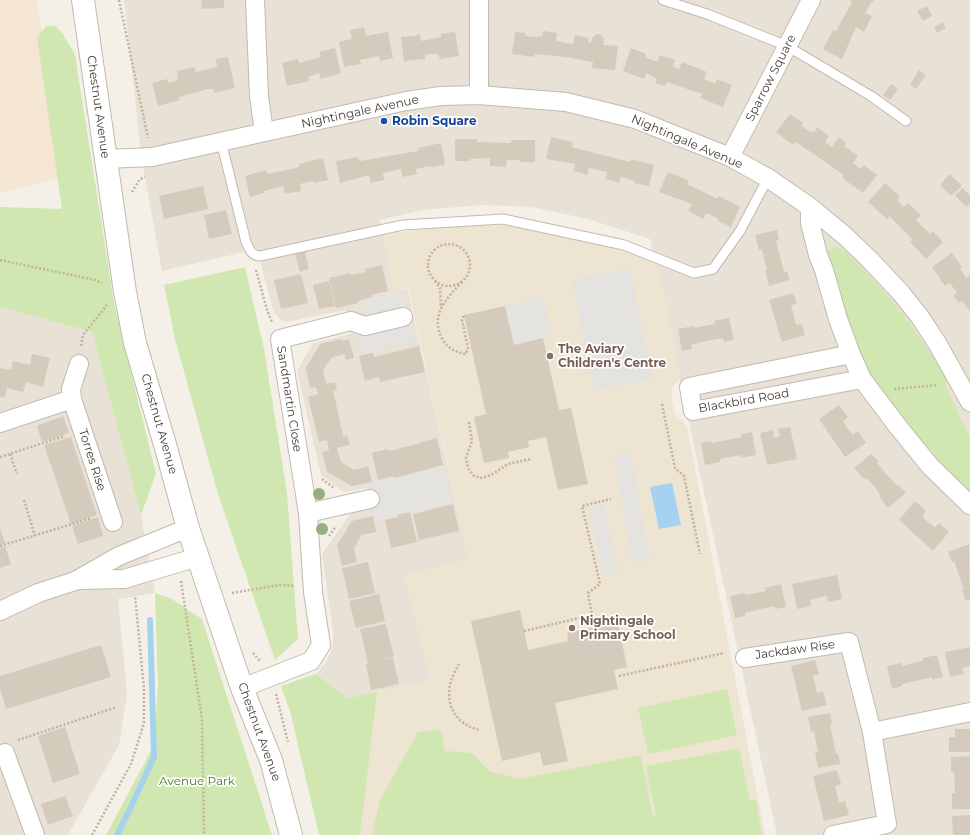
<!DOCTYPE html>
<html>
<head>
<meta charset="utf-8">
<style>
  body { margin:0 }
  canvas { display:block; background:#f4f0e8 }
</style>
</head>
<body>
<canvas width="970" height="835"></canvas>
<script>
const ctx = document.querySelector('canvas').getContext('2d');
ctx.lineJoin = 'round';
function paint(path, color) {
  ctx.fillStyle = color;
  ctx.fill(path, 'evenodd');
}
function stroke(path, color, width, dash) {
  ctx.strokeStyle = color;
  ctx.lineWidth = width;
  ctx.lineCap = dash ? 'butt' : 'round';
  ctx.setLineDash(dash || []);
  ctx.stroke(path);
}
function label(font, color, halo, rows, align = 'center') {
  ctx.font = font + ' Montserrat,sans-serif';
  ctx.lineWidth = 3.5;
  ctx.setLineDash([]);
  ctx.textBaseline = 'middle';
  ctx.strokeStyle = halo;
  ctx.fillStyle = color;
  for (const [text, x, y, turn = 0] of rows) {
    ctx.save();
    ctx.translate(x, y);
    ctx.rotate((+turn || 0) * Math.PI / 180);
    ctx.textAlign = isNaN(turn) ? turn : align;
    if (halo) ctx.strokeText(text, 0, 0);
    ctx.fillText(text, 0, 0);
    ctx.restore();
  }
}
const residential = new Path2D(`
  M124 0H970V835H777L650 239 588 219 531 207 482 205 423 210 380 220 394 290 407 288 469 560 405 575 431 680 348 698 316 674 327 661 333 645V632L322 554 350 514 371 509 366 488 343 492 321 475 297 371 313 343 351 334 345 310 287 322 281 320 274 312 272 306 257 249 162 271 142 161Z
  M0 307 92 332 141 515 155 593 118 599 127 695 119 745 68 835H0Z`);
const commercial = new Path2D(`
  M0 0H36L69 176 0 193Z`);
const education = new Path2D(`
  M475 225 527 226 618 248 658 264 681 377 672 388V402L675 414 687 426 765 835H360L375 692 431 680 405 575 469 560 408 287 394 290 383 236 408 231 450 226Z`);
const green = new Path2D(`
  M46 26H55L63 34 75 55 114 303 156 474 141 515 92 332 0 307V207L62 209 37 37Z
  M834 247C843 247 850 256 856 262 892 296 920 336 946 378V387L970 439V497L951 480 889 405 868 370 857 348 827 256 828 252Z
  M245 267 264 349 287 493 298 639 275 660 218 494 175 339 164 285Z
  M155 593 172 599 202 619 272 835H106L154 745 158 685Z
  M316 674 348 698 377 692 360 835H319L290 711 281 686Z
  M727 689 737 735 648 754 638 708Z
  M441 730 445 751 472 753 489 771 520 779 641 755 653 817 656 816 646 766 739 748 750 800H756L762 835H372L380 800 418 732Z`);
const parking = new Path2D(`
  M630 268 652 379 594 390 572 279Z
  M401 292 413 340 365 351 361 336 353 329 350 315 366 316 364 301Z
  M543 296 553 337 514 345 505 306Z
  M631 453 650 560 632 563 614 456Z
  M443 465 452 503 375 520 366 483Z
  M603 504 619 571 603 575 588 507Z`);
const water = new Path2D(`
  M672 483 681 525 659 529 650 487Z`);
const stream = new Path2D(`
  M117 835 130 809 154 757 150 620`);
const building = new Path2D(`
  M201 0H224V8L202 9Z
  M849 0H874L873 2 872 1 865 13 872 16 864 32 856 27 842 59 823 49 833 30 836 31 852 2Z
  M927 6 932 16 923 21 917 11Z
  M943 22 946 28 937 33 934 27Z
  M364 27 366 36 388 32 393 58 380 61 379 56 360 60 361 64 344 67 339 42 352 39 350 30Z
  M543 31 557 33 556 41 573 44 575 35 589 38 588 42 591 43 592 38 596 34H600L604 39 603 45 618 46 615 70 592 68 593 62 565 57 535 54 534 57 512 54 515 32 526 33V36L537 37 542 36Z
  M455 32 459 56 440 59 438 54H432L425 55V59L404 61 401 37 420 35 421 41 441 37V34Z
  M335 48 341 73 321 79 319 73 308 77 309 81 287 86 282 63 298 59 299 63 321 57 319 52Z
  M631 48 646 54 645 57 655 61H658L660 55 675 60 673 66 679 69 682 62 707 72 704 79 715 84 717 79 732 85 723 107 700 98 702 94 667 82 665 86 655 83 657 79 646 73 644 79 623 71Z
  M228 57 235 88 214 93 213 89H208L179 97 180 100 158 106 152 83 167 79 169 83 178 80 177 71 194 67 196 72 204 70 217 67 216 59Z
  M919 70 926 75 916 89 910 85Z
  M891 84 898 89 890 100 883 95Z
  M790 114 803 123 801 126 811 132V131L814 132 817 127 829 136 825 142 832 147 839 137 846 143 844 146 858 156 853 163 861 169 864 165 877 175 863 193 842 178 844 175 796 142 793 145 776 132Z
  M551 137 573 142 572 147 579 149 630 162 631 159 654 165 649 186 634 183 635 181 621 177 619 183 606 179 607 172 589 168 587 175 574 171 575 164 546 159Z
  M455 139H477V142L511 143V140H535V162H520V160H507L506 167 490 166V158L470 159V161H455Z
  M441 143 445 165 431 167 430 166 416 169 417 174 403 177 401 169 383 173 384 180 371 183 369 175 340 183 336 161 358 157 359 161 366 160 418 151V148Z
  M323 158 328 180 314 183 313 181 300 184 301 191 285 194 283 186 264 191V193L250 197 245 176 266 170 267 174 296 168 300 166 299 164Z
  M668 172 689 181 687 184 714 197 717 199 719 196 740 207 731 227 718 221 719 219 706 213 703 219 688 211 692 204 659 192Z
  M950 174 962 186 951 196 940 185Z
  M885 183 900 197 897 200 903 207 908 203 921 215 916 220 930 234 933 231 943 242 926 259 910 242 913 240 892 219 890 216 887 219 868 202Z
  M203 186 208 209 164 219 159 196Z
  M963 188 970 196V204L966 207 955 195Z
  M226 210 232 234 209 239 204 215Z
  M777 230 779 240 776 241 784 272 787 271 790 280 769 286 765 270H767L762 249 759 250 755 235Z
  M305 251 309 269 300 272 295 254Z
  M952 253 962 267 960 268 966 278 970 275V312L962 301 959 303 953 296 957 293 950 283 945 286 932 267Z
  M382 265 388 291 371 295 372 297 358 301V303L336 308 329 278 350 273 351 275 366 272 365 269Z
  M301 274 308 303 281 309 274 280Z
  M329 281 335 306 319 309 313 285Z
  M793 293 797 304 791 305 794 316 796 325 802 324 805 335 782 342 769 300Z
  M505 306 514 345 543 338 559 410 571 408 588 484 558 490 546 437 528 441 529 447 508 452 509 458 484 463 474 417 486 414 464 315Z
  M729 318 734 340 724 342 723 338 707 341 691 345 692 349 682 351 678 329 694 326V328L704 326 715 324 714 321Z
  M341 339V341L349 339 354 358 346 360 344 354 331 358 323 370 326 384 335 382 337 390H333L343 436 347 435 350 445 337 448 341 462 354 470 368 466 372 482 352 486 327 472 322 452 329 450 327 440 319 442 308 397 318 394 316 387 310 388 306 368 320 344Z
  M419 346 425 372 380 382 379 377 365 381 359 356 373 353 374 357Z
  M32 354 50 358 43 387 26 382 23 392 7 388 5 398 0 397V368L11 370 13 361 30 365Z
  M839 405 848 417 843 421 847 428 853 435 858 431 866 443 845 457 819 419Z
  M63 416 69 433 42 442 37 426Z
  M790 427 797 459 767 465 760 433 773 430 774 438 780 436 778 429Z
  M752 432 756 455 741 458V455L720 459V462L705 465 701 443 711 441 712 443 742 437 741 434Z
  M71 437 97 515 71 524 44 445Z
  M437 438 443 465 395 478 394 476 378 480 372 453 388 449 389 451 421 443V442Z
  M871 454 879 462 877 463 887 475 897 486 899 485 906 493 888 508 879 496 880 494 874 486 867 478 865 480 854 468Z
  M915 501 926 511 922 516 928 522 935 527 939 523 949 532 933 551 899 520Z
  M453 504 459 531 419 540 413 514Z
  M410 512 417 542 391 548 385 520 398 517 397 515Z
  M373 516 376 532 362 535 358 541 354 548 357 562 342 566 337 545 352 521Z
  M98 517 103 536 78 544 72 526Z
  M0 528 5 543 0 545Z
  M969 544 970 599 966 601 962 591 964 590 954 561 952 562 948 552Z
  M5 546 11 564 0 568V548Z
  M368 562 375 593 349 599 342 568Z
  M837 575 842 599 828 602 827 596 818 598 810 600 811 606 797 609 792 584Z
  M781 584 786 607 775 609V606L745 613V616L735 618 730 596 745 593V595L756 593 766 591 765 588Z
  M379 594 385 621 356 628 349 601Z
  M520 610 528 650 568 641 567 633 618 622 627 667 614 670 618 689 555 703 568 761 543 766 540 752 502 761 471 621Z
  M386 624 394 657 379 660 393 658 399 684 371 690 366 664 368 663 360 629Z
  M101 645 111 677 6 709 0 689V676Z
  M970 647V666L962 668 964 674 950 677 945 652Z
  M937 655 943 677 932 680V677L902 684V686L892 689 887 666 902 663V666L913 663 923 661V658Z
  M815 660 819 674 813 676 815 684 817 693 823 691 827 705 802 711 791 666Z
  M830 713 832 723 830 724 836 754 838 753 840 764 818 768 815 753 818 752 816 742 814 731 811 732 808 717Z
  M65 727 80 774 53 783 38 736Z
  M955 729H970V752H949V737H955Z
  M970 756V809H952V793H955L954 772H951V757Z
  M837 770 841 784 835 786 839 803 845 801 849 815 824 821 813 776Z
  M65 796 73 816 48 825 41 804Z
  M970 815V835H953L952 816Z`);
const path = new Path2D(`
  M119 0 148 138
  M132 192 140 179 145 177
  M428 265a21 21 0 1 1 42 0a21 21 0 1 1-42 0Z
  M0 260 95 280 102 283
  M256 270 267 310 272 322
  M435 281 440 288 441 306
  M462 282C446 299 429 316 443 340 449 349 455 352 466 354L468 348 462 320 464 315
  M81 346 83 335 107 305
  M894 389 938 385
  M662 404 675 468 684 476 700 554
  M469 422 472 441 466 458 468 468 474 476 482 478 491 475 508 464 531 459
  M10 454 17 474
  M0 457 65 436
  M322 479 334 488
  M24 500 35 536
  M329 536 336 526
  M0 546 92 518
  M181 581 202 719 204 835
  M232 593 280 585 295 586
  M524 631 592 615 588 593 600 584 582 506 611 499
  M253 653 260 661
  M459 664C456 670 451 678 450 685 446 707 457 725 480 730
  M619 676 724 653
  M276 694 288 742
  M18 740 117 707
  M92 835 131 764 144 723V689L135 596`);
const service = new Path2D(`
  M663 0 707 14 787 46 871 96 906 121
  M221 141 246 242C250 250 251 255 260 256L403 225 503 219 624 245 694 273 713 269 740 231 768 178`);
const minor = new Path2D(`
  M255 0 259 96 264 132
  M479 0V95
  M730 157 811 0
  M105 159 152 157 406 101 441 96 479 95 566 102 635 119 730 157 768 178 810 207 845 236 870 260 901 293 920 317 937 343 970 402
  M810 207V223L818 255 824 270 838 319 851 354 862 379 899 428 930 466 970 505
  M851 354 689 387 693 411 862 379
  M79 364 71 389 72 399 113 522
  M0 423 72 399
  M308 513 370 499
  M77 580 124 579 198 557
  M0 611 38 593 75 581 119 556 188 528
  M745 658 849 642 872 732 887 824 833 835
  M242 688 311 661 321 645 313 592 308 513 280 339 351 321 365 326 403 317
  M872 732 970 712
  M5 753 35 835`);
const tertiary = new Path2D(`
  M83 0 125 292 135 343 166 448 188 528 242 688 271 760 291 835`);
const trees = [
  [319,494],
  [322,529]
];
const markers = [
  [384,121,4,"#1a4fb4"],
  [550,356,4,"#8d6e63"],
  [572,628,4,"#8d6e63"]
];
const streetNames = [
  ["Sparrow Square",771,78,-63],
  ["Chestnut Avenue",98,107,82],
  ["Nightingale Avenue",360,112,-12],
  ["Nightingale Avenue",687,142,23],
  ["Sandmartin Close",289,399,81],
  ["Blackbird Road",744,401,-10],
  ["Chestnut Avenue",159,424,74],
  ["Torres Rise",92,460,72],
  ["Jackdaw Rise",795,650,-8],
  ["Chestnut Avenue",259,732,70]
];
const transitNames = [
  ["Robin Square",392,121]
];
const educationNames = [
  ["The Aviary",558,349],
  ["Children's Centre",558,363],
  ["Nightingale",580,621],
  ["Primary School",580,635]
];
const parkNames = [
  ["Avenue Park",197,781]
];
paint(residential, '#e8e1d6');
paint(commercial, '#f5e6d3');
paint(education, '#ede4d2');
paint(green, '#d1e7b1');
paint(parking, '#e5e3e0');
paint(water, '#a5d3ef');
stroke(stream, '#a5d3ef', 6);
paint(building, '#d5cbbd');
stroke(service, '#c2baad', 11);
stroke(minor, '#c2baad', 20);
stroke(tertiary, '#c2baad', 24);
stroke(path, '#c1b39c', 2.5, [2, 2]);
stroke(service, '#fff', 9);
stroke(minor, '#fff', 18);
stroke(tertiary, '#fff', 22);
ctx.fillStyle = '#96ae80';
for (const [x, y] of trees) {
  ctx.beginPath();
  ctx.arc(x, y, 6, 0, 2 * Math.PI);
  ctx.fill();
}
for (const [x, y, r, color] of markers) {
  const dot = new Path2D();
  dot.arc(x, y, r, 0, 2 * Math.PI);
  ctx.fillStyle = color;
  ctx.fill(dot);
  stroke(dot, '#fff', 1.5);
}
label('12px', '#474037', '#fff', streetNames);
label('bold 12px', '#164399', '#fff', transitNames, 'left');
label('bold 12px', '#785e54', '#fff', educationNames, 'left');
label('12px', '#4a782a', '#fff', parkNames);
</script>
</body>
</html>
